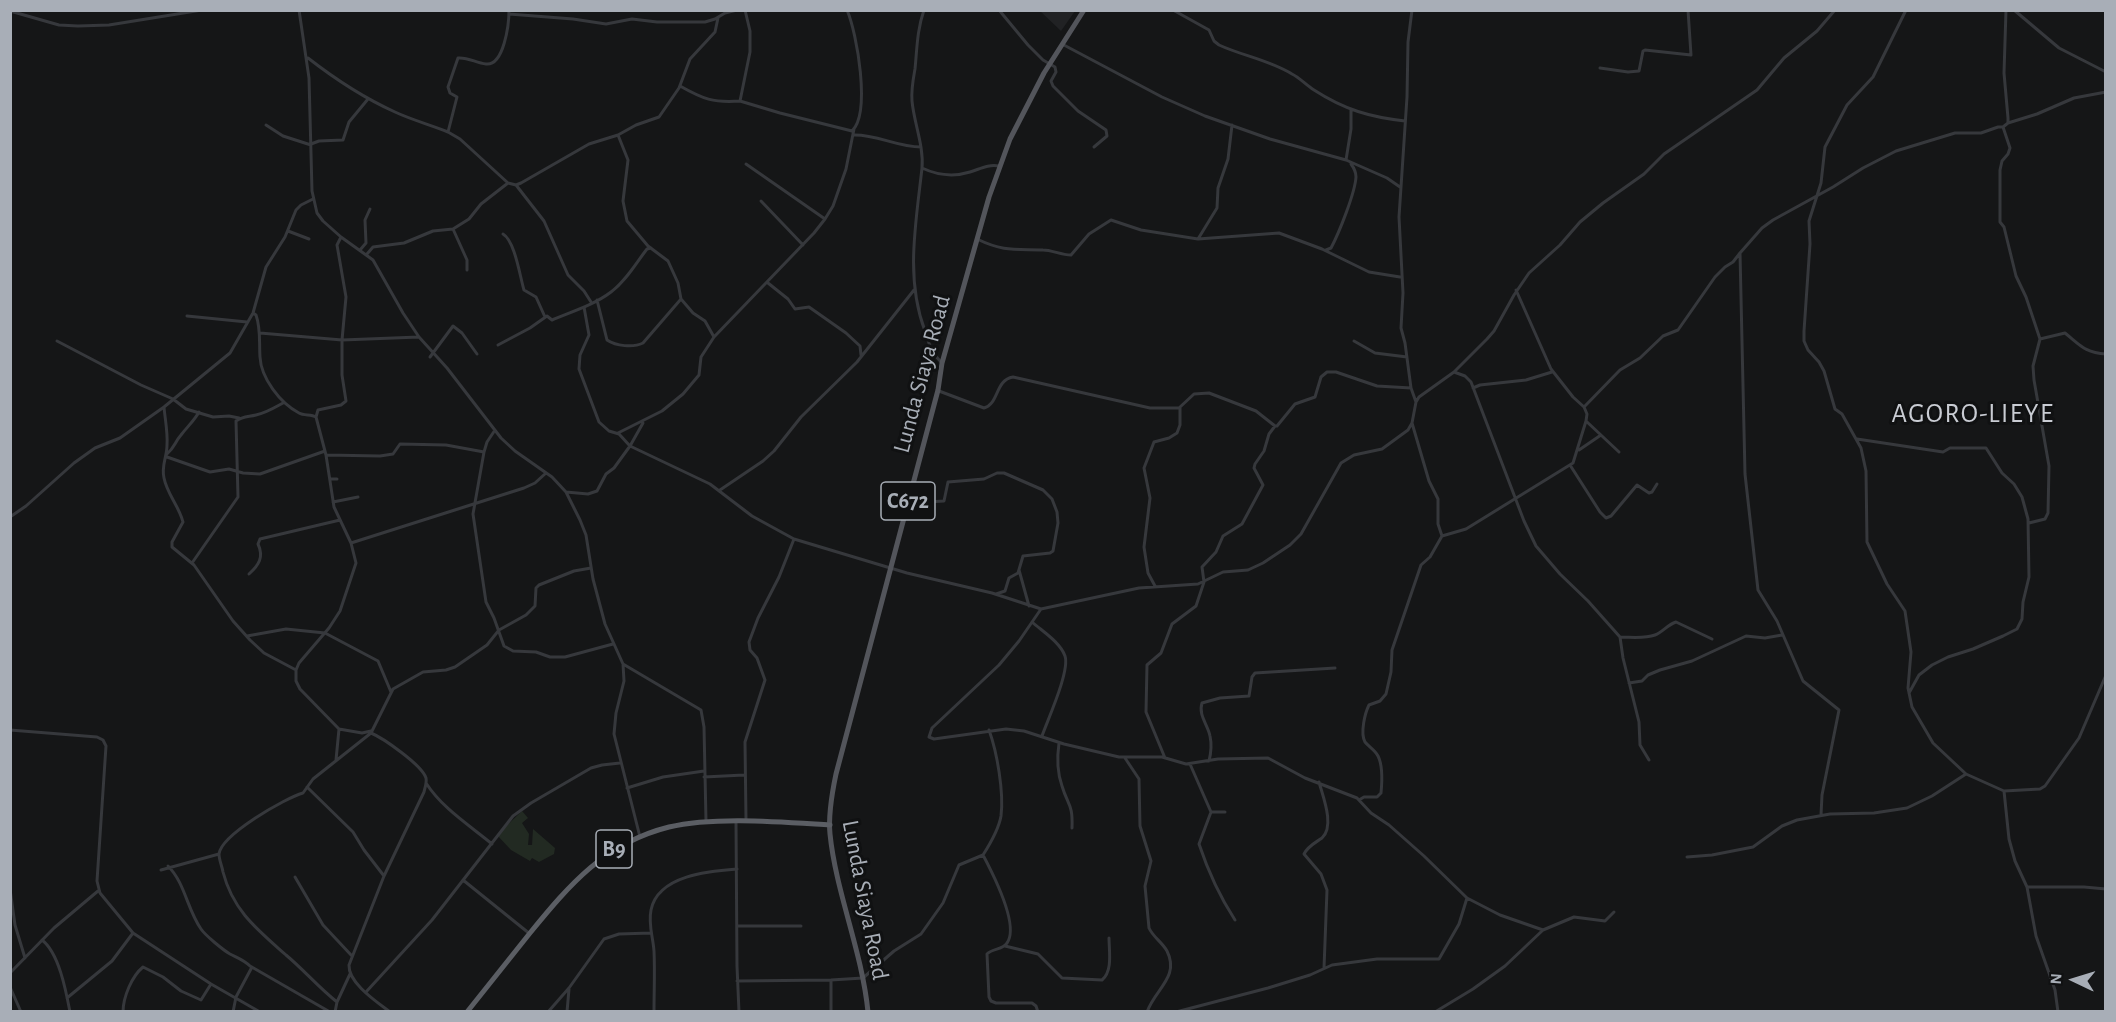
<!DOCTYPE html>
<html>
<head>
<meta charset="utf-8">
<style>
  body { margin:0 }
  #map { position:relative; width:2116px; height:1022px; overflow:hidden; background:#151617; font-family:"Alegreya Sans",sans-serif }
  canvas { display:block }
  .frame { position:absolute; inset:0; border:12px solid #a8aeb7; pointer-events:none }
  .north { position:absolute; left:2044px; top:950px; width:60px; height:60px; -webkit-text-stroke:4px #101112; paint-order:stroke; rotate:274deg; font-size:16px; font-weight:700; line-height:24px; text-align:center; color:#a8aeb7 }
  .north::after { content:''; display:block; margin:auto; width:21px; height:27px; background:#a8aeb7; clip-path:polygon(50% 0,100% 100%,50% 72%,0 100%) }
</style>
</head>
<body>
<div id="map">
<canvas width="2116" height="1022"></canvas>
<div class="frame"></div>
<div class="north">N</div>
</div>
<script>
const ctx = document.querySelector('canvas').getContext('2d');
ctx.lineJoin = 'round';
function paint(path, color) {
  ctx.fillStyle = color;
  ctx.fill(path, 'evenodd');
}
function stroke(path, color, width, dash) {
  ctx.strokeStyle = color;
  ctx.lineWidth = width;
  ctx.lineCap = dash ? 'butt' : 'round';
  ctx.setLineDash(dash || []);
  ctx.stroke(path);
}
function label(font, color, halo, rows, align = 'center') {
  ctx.font = font + ' "Alegreya Sans",sans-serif';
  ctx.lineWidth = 6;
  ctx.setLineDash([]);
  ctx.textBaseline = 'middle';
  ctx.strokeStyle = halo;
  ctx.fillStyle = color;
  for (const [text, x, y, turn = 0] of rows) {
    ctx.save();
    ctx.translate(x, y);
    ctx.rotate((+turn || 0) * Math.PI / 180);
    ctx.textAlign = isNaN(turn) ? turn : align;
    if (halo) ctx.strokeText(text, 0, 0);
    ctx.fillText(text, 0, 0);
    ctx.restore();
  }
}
const built = new Path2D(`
  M1040 11H1075L1061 31Z`);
const green = new Path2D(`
  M522 811 528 818 522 823 529 834 528 845H532L533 829 555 848 554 854 539 862 532 858 530 861 511 850 497 835Z`);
const minor = new Path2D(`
  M299 10 309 78 312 191 317 213 323 221 341 237 373 260 403 313 419 337 447 368 501 438 515 451 552 477 566 492 580 520 586 535 593 579 605 624 623 664 624 681 616 713 614 734 640 837
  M745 10 750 31V52L740 101 780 113 852 131C871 113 857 33 847 10
  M924 10C917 30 917 49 915 69 913 80 911 90 912 101 914 123 924 146 922 168 916 223 905 278 925 331 929 343 931 353 941 362
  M999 10 1028 45 1043 60 1055 67 1056 72 1051 81 1053 86 1078 111 1106 130 1107 136 1094 147
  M1173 10 1209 30 1214 41 1219 45C1243 56 1269 60 1292 74 1300 78 1306 85 1314 90 1345 110 1370 117 1405 121
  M1412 10 1408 42 1407 97 1399 217 1403 293 1401 328 1405 343 1411 388 1416 402
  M1906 10 1873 77 1847 105 1825 147 1821 183 1809 221 1810 244 1804 331V341L1808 350 1819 362 1824 371 1835 409 1842 414 1861 448 1866 471 1867 542 1887 584 1905 611 1911 652 1908 688 1912 707 1933 743 1966 774 2004 791 2040 789 2045 786 2079 738 2106 675
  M2014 10 2059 48 2106 72
  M10 11 59 25 78 26 109 25 202 10
  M509 14 573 19 606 24 632 19 657 22H705L715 19 725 13 737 10
  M1062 44 1162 97 1205 116 1270 139 1346 160 1387 178 1400 187
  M308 58C335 79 364 98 395 112 412 120 431 125 448 132
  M1600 68 1628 72 1639 71 1643 51 1645 50 1691 55 1688 10
  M680 86C703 99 713 103 740 101
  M2008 123 2037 114 2074 98 2106 92
  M266 125 283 136 311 145
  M2003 127 2010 148 2008 154 2002 161 2000 170V222L2004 227 2016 276 2026 297 2040 339 2033 366 2034 380 2049 466 2048 513 2045 519 2029 523
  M618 135 628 160 623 201 627 221 648 246 668 261 678 283 681 299 693 313 705 321 714 337
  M853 135C876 134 897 147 921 147
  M311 144 319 141 343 140 349 122 368 99
  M1346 160 1351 129V110
  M746 164 825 219
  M922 168C937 175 954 177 970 172 980 169 988 164 999 166
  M508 183 516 185 521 183 589 144 618 135 636 125 659 117 679 88 690 59 715 32 718 18
  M516 185 544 221 568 275 584 291 591 302
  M761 201 803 245
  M453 229 467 260V270
  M288 231 309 239
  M503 234C515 241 520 277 524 290L536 297 545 317
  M977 239C1004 252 1015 249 1043 250 1052 250 1061 255 1071 255L1089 234 1111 220 1141 230 1198 239 1217 208 1218 188 1228 159 1232 125
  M1198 239 1279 233 1322 249 1369 272 1400 277
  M360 250 366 243 365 220 370 209
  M1326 250 1331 248C1339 233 1355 193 1356 177 1356 172 1354 168 1351 164
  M367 254 373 247 404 243 433 231 453 229 469 219 481 204 508 183 460 139 448 132 457 97 450 93 448 87 458 58C468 57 476 63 486 64 504 66 509 24 509 10
  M768 283 788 299 795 309 809 307 846 333 860 346 861 355
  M1516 290 1551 369 1573 397 1584 407 1587 414 1586 421 1619 452
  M597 300 607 340C616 346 633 348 643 343L681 299
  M584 307 589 335 580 355 579 369 599 422 609 431 619 434 630 446 710 484 752 516 794 539 907 573 992 593 1041 609 1139 588 1198 584 1223 572 1248 570 1263 563 1290 545 1301 534 1341 463 1354 455 1382 449 1408 430 1412 423 1416 402 1419 397 1454 372 1487 339 1494 331 1514 295 1529 273 1560 245 1580 222 1603 203 1644 174 1664 154 1757 90 1784 58 1817 31 1835 10
  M253 313 256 315C261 329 259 342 260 357 261 378 280 403 299 413 304 416 311 414 316 417L326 455 334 507 351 543 356 563 340 611 329 628 299 663 296 670V681L300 689 339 729 362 733 371 731
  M187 316 247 322
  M260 333 342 340 419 337
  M2040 339 2065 333C2080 345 2085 353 2106 354
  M57 341 141 385 173 399 186 409 213 417 229 416 239 418
  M1354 341 1375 353 1407 357
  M498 345 530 328 547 316 552 320C571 312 594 305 611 292 626 281 636 263 647 249L651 248
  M430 357 453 326 462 333 477 354
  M1454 372 1465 376 1471 382 1524 521 1536 546 1560 574 1588 601 1620 637 1623 658 1639 722 1640 745 1649 760
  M1473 388 1480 385 1526 380 1552 372
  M939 391 984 408C999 404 995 380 1013 377L1150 408H1179L1194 394 1209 393 1256 411 1275 426H1277L1295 404 1315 397 1321 377 1327 372H1336L1377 386 1411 388
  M164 407C165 419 168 433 167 445 167 457 161 466 164 478 167 494 179 506 183 522L172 542V547L194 565 233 621 250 640 264 653 296 670
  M1584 407 1620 370 1640 358 1663 336 1678 330 1715 277 1725 267 1733 262 1740 253
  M316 417 318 410 341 405 346 401 342 375V340L346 297 337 245 341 237
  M1412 423 1429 481 1438 499V524L1442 536
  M495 430 487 442 484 452 473 514 486 602 494 618 504 646 513 651 536 652 550 657H565L613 644
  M618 433 662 411 683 394 699 375 701 357 714 337 814 233 825 219 833 206 846 169 854 129
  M1857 439 1943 452 1950 448H1986L2002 473 2014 484 2022 497 2028 519 2029 577 2023 602 2022 619 2017 629 2003 636 1973 649 1948 657 1932 665 1919 675 1909 693
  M1579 450 1601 435
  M166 455C176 446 174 443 181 435 187 427 194 421 199 412
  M326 455 380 456 393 454 400 444 446 445 484 452
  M167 457 210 472 229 469 243 473 260 474 325 451
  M1570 465 1600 512 1606 518 1611 516 1637 485 1649 493 1652 492 1657 484
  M330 479H337
  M720 490 763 461 774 451 801 417 857 362 914 290
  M566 492 588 494 597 491 606 474 614 468 630 446 643 423
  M333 502 358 497
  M909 503 944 501 948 482 984 479 997 473H1004L1043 490 1052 499 1057 512 1058 523 1053 551 1050 553 1023 556 1018 573 1009 578 1005 591 996 594
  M10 517 26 506 74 463 95 448 120 438 164 407 230 353 253 313 266 267 285 237 296 210 301 205 313 199
  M351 543 524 488 535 483 546 473
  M192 563 238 497 236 421C243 416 248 417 256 415 266 413 274 408 283 403
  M1019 570 1029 606
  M249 574C259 565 264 557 258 544L260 539 340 520
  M1155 586 1148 573 1144 547 1150 498 1144 468 1154 442 1169 438 1177 433 1180 425V408
  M1041 609 1019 641 999 665 932 728 929 737 934 739 1006 729 1024 731 1064 744 1119 757H1162L1186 764 1218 759 1268 758 1305 778 1357 798 1371 813 1389 825 1424 856 1467 898 1500 915 1543 930 1574 917 1605 921 1614 912
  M1032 622C1042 631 1060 642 1065 656 1070 671 1048 719 1042 736
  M247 636 286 629 325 633 378 661 391 692
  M1620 637C1631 637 1644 639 1655 635 1663 632 1667 625 1676 622L1712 639
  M623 664 701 710 704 727 706 821
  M1629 683 1642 681 1648 675 1660 670 1692 661 1746 636 1765 638 1782 635
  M10 730 97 737 103 740 106 746 97 881 100 893 133 933 211 984 260 1012
  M371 733C383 738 422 765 426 778 427 783 425 787 424 792L384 876 349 965C348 983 377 1002 390 1012
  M1059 743C1057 757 1057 772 1062 786 1068 806 1073 804 1072 828
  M1125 758 1139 779 1140 826 1151 861 1145 886 1149 928C1153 937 1162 942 1167 951 1180 977 1155 989 1147 1012
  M1165 758 1146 712 1147 665 1161 653 1172 624 1196 606 1204 582 1202 567 1216 552 1223 536 1242 524 1263 485 1254 468 1255 464 1264 451 1269 434 1275 426
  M336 760 339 729
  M1209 761C1211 753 1212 745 1210 736 1208 725 1198 715 1202 703L1220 698 1249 696 1252 677 1255 673 1335 668
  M1190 764 1211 812H1225
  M704 777 744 775
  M1319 782C1323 797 1335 826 1322 838 1315 843 1308 846 1304 854L1321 874 1327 890 1324 968
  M426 783C442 808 469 825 492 844
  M307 787 353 832 364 850 384 876
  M627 788 663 777 704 771
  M2004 791 2009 839 2015 861 2027 887 2036 936 2055 990 2058 1012
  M1359 800 1364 797H1377L1381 793C1382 783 1383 766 1378 756 1375 750 1369 747 1365 742 1360 733 1365 713 1369 705L1380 701 1386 694 1391 672 1392 650 1421 565 1430 557 1442 536 1466 529 1573 463 1586 421
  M1211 812 1199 844C1208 871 1220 897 1235 920
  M1821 815 1822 795 1839 710 1803 681 1777 621 1758 590 1745 474 1740 253 1762 228 1773 220 1833 187 1863 168 1896 151 1955 133H1981L1998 127H2003L2008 123V118L2004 73 2006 10
  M746 820 745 742 765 680 757 658 750 650 749 642 758 618 779 577 794 539
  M736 822 737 966 739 1012
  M983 855C992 872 1020 925 1007 943 1003 950 993 948 987 954L989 997 991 1001 996 1003H1032L1036 1006 1038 1012
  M1687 857 1712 855 1753 847 1782 826 1797 820 1830 814 1874 813 1907 808 1932 796 1966 774
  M168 866C185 883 187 909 201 929 205 935 223 950 230 954 238 958 244 960 250 966L330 1012
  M161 870 219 854
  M295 877 323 925 352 956
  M463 880 530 934
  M2027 887H2084L2106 889
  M10 889 15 925 25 958
  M737 926H801
  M42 940C59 953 66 991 70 1012
  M1005 946 1038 954 1062 978 1102 980C1113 971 1109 951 1109 938
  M10 973 54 928 98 891
  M831 980V1012
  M737 981 831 980 863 978 894 951 921 934 943 903 959 865 983 855C990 844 999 828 1001 816 1004 792 997 752 989 730
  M10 987 21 1012
  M366 992 432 920 513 816 531 803 591 768 602 765 620 763
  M67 998 112 961 133 933
  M337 1002C318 987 304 970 286 955 258 930 233 911 223 872 222 866 219 860 219 854 221 835 285 798 303 793L313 779 371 733 393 689 423 672 446 670 455 667 487 645 499 630 526 615 535 606 536 588 539 585 574 571 591 568
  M123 1012C123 997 132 976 143 967L163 977 181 991 201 1000 211 984
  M233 1012 236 997 252 967
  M335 1012 337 1002 350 974
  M548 1012 569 988 604 939 619 934 651 933
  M567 1012 569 989
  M654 1012C654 991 655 971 654 951 653 937 648 924 651 910 658 875 710 871 737 869
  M1176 1012 1268 988 1310 975 1332 965 1377 959H1439L1459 924 1467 898
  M1435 1012 1473 989 1505 966 1543 930`);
const primary = new Path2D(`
  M868 1012C862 951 836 893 830 834 828 814 832 793 836 774L938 390 942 363 989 197 1010 139 1044 73 1084 10`);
const trunk = new Path2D(`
  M467 1012C488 986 509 959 530 933 570 884 605 843 669 827 715 816 782 822 830 825`);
const shields = [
  [908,501,54],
  [614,849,36]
];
const shieldNames = [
  ["C672",908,501],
  ["B9",614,849]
];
const streetNames = [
  ["Lunda Siaya Road",922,374,-75],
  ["Lunda Siaya Road",865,900,79]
];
const quarterNames = [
  ["AGORO-LIEYE",1973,414]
];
paint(built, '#212224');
paint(green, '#222a22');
stroke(minor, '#36383c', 3);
stroke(primary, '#53555b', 5);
stroke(trunk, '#5b5e64', 5);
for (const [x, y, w] of shields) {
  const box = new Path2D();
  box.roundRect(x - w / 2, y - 19, w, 38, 4.5);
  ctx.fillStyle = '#101112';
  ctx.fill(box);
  stroke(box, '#a8aeb7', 1.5);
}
label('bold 22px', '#a8aeb7', null, shieldNames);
label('24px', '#a8aeb7', '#101112', streetNames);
ctx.letterSpacing = '1.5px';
label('27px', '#c9ccd3', '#101112', quarterNames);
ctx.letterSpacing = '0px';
</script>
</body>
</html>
